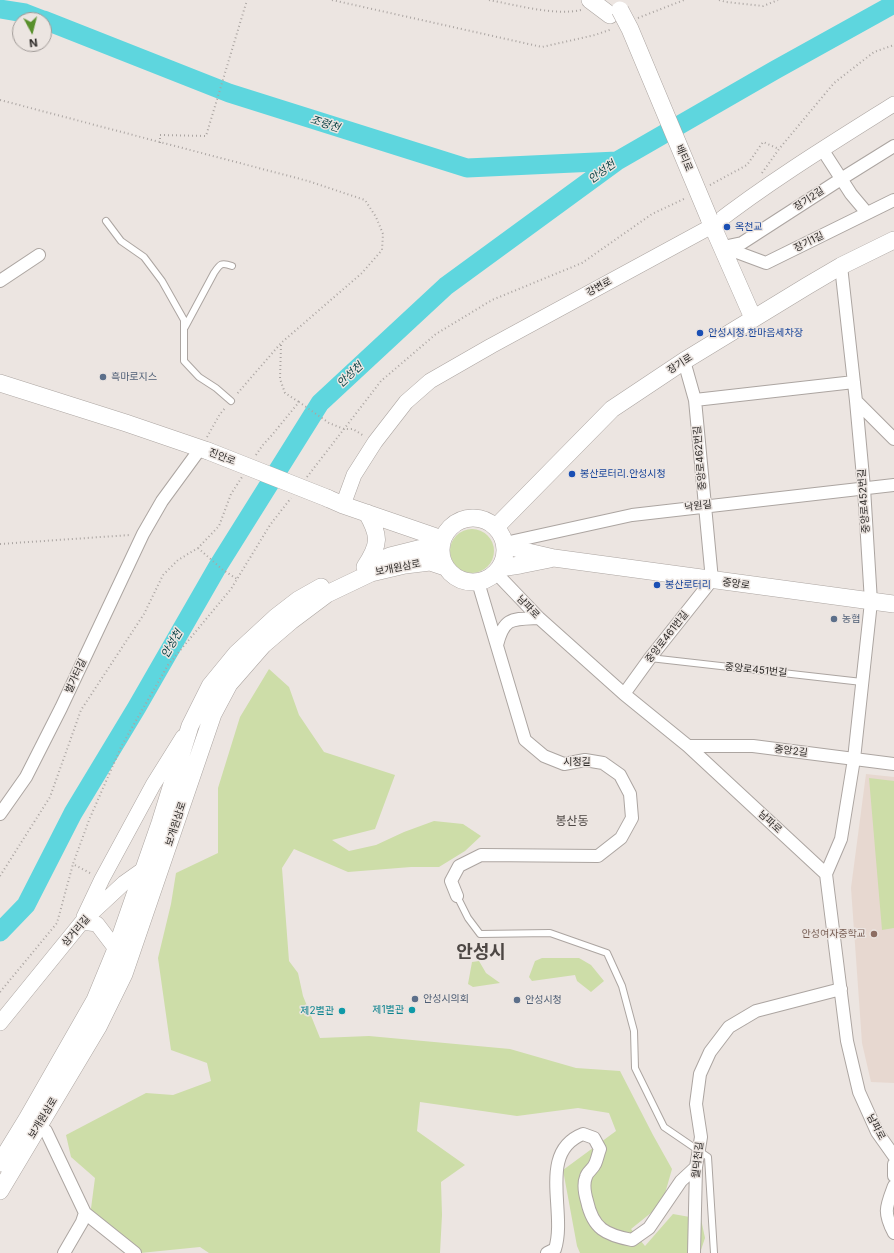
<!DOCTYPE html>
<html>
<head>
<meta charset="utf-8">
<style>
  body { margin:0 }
  #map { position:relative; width:894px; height:1253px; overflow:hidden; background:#ece5e1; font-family:Inter,sans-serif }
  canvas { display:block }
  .north { position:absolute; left:12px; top:12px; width:40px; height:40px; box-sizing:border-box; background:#ece5e1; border:1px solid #a09a97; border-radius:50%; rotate:173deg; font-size:11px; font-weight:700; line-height:16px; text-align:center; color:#2d2a28 }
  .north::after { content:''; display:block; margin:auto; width:14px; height:18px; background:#59902c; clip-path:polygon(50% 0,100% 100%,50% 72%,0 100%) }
</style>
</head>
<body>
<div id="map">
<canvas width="894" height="1253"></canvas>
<div class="north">N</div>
</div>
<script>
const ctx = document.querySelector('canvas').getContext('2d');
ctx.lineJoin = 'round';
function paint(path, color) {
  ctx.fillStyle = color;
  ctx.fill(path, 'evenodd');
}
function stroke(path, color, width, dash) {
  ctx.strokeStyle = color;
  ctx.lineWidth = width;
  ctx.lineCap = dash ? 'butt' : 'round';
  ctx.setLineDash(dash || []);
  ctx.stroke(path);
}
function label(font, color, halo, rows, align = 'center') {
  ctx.font = font + ' Inter,"Noto Sans KR",sans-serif';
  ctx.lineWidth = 3;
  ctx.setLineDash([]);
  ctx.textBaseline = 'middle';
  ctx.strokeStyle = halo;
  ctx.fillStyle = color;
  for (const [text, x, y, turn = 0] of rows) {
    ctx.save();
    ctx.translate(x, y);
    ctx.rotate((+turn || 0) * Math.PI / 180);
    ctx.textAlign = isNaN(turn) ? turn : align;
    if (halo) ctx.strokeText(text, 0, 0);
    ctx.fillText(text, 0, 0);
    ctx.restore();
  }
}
const built = new Path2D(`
  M866 774 894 777V1083L871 1082 862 1043 851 888Z`);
const green = new Path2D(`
  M450 551a22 22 0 1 1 44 0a22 22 0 1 1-44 0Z
  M269 669 289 687 299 715 324 752 395 775 375 829 332 840 349 851 376 845 404 832 434 821 463 824 481 836 465 851 439 867H411L348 872 294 849 282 868 289 961 298 973 303 996 320 1038 369 1036 510 1049 576 1068 620 1071 653 1135 672 1169 662 1204 631 1229 645 1246 673 1214 701 1219 705 1238 700 1253H580L577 1246 563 1170 616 1131 609 1113 578 1108 517 1116 420 1102 417 1131 465 1165 441 1182 442 1215 440 1253H209L200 1247 140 1253 90 1216 95 1178 71 1157 66 1135 146 1093 173 1095 211 1081 207 1063 171 1050 158 958 171 904 176 873 218 853V788L240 717Z
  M869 778 894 781V928L882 930Z
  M542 958H579L591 965 604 981 591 992 577 981 575 975 532 981 529 977 535 961Z
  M479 961 486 973 500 983 473 987 468 984 472 962Z`);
const river = new Path2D(`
  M0 9 25 13 43 20
  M44 20 229 93 467 168 617 161
  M0 932 26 905 73 813 137 707 218 566 320 403 446 286 617 161 775 70 894 4`);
const path = new Path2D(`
  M332 0 542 47 595 35 612 29
  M489 0C516 5 555 16 581 10
  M719 0 726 2 763 6 778 0
  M638 18 684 0
  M0 100 308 181 365 200 376 217 383 234 382 250 362 273 281 343 236 395
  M160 143V135L206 136 247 0
  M762 173 779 149 834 83 874 52 894 45
  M710 185 747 165 763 142 779 149
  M281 345 280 379 285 393 299 402
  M207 437 220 414 226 407
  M256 455 262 446 272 435 299 402 329 423 344 429H353L364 436
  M307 477 381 381 436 334 492 300 582 263 652 214 686 198
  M0 544 130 535
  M198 548 223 570 237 579
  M90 873 73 864 89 820 122 745 168 665 231 589 270 525 291 498
  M0 876 50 797 81 710 144 614 163 575 178 560 198 548 219 526 231 494 242 477
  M0 992 57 923 73 864`);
const service = new Path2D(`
  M106 221 121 241 144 257 162 281 184 320V361L199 377 216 388 231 401
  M185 327 214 273C220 264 221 262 232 266
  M650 658 862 682
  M457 896 468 918 480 934 550 933 607 953 622 986 634 1031 635 1068 664 1127 708 1157 714 1253`);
const minor = new Path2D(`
  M822 149 851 194 867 213
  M723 247 742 243 841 179 894 146
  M723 247 766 263 894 200
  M0 281 39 255
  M695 400 854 382
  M856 401 894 439
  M505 543 632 515 894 485
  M496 573 539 618 624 694 688 746 826 874 847 1041 859 1092 877 1132 894 1156
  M497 645C504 617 512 619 539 618
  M624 694 650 658 712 580 695 400 684 361
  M688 746H753L894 764
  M0 814 26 777 61 708 143 534 162 501 200 449
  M826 874 841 839 854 759 871 602 864 488 856 401 841 266
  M457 896 451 881 459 866 481 855 598 856 621 838 632 818 630 794 620 775 603 763 585 760 564 764 544 756 525 740 478 582
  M33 1122 46 1131 85 1213 135 1253
  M894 1164V1176
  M894 1186C886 1207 883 1212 894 1233
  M64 1253 82 1222 85 1213
  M547 1253 555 1249C567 1212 537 1152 583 1134L594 1138 600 1149C598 1154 597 1160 595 1164 593 1169 587 1172 586 1177 583 1184 585 1194 587 1201 593 1229 606 1235 632 1240L649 1228 681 1181 696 1167
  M694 1253 696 1167 701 1137 696 1104 700 1074 710 1052 729 1027 756 1011 841 989`);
const tertiary = new Path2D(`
  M343 505 354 475 375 442 406 402 430 381 491 346 712 226C770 181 832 143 894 104
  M84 917 102 879 153 785 183 737
  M82 922 97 924 116 949
  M0 1023 82 922 124 883 148 866`);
const secondary = new Path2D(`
  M590 0 610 15
  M709 218 753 318
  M0 383 126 423 208 451
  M327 498 343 505 442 539
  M441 550a32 32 0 1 1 64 0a32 32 0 1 1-64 0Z
  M496 527 612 409 684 361 807 286 841 266 894 240
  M506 545 528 552 554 558 894 604
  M367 566 390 556 442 543
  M365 567C380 544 380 536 367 513
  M500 568 520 565 550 559
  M0 1163 27 1119 95 1000 116 949 160 823 190 726 210 686 237 653 276 617 298 600 321 587
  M0 1191 98 1027 124 974 213 714 229 684 263 645 291 621 327 594 371 573 405 565 430 562 445 567`);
const secondaryBridge = new Path2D(`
  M620 10 630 29 709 218
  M208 451 327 498`);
const markers = [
  [727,227,4,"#1a4fb4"],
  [700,333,4,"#1a4fb4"],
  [103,377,4,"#5c6f8a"],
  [572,474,4,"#1a4fb4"],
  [657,585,4,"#1a4fb4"],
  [834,619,4,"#5c6f8a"],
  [874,934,4,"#8d6e63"],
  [415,999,4,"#5c6f8a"],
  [517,1000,4,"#5c6f8a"],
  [412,1010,4,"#0f9aa8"],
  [342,1011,4,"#0f9aa8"]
];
const streetNames = [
  ["배티로",684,158,67],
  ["장기2길",809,199,-33],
  ["장기1길",809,242,-26],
  ["강변로",599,287,-29],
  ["장기로",680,364,-33],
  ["진안로",222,457,21],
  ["중앙로462번길",700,458,-95],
  ["중앙로452번길",864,501,-94],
  ["낙원길",698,506,-7],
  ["보개원삼로",398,568,-11],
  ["중앙로",736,584,8],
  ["남파로",528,607,46],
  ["중앙로461번길",667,637,-52],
  ["중앙로451번길",756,670,6],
  ["벌가터길",76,676,-65],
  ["중앙2길",791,751,7],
  ["시청길",577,762],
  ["남파로",770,822,43],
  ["보개원삼로",176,824,-72],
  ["삼거리길",76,931,-49],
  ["보개원삼로",43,1118,-59],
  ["남파로",876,1127,62],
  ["월덕천길",698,1160,-84]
];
const transitNames = [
  ["옥천교",735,227],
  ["안성시청.한마음세차장",708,333],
  ["봉산로터리.안성시청",580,474],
  ["봉산로터리",665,585]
];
const serviceNames = [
  ["흑마로지스",111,377],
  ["농협",842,619],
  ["안성시의회",423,999],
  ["안성시청",525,1000]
];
const educationNames = [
  ["안성여자중학교",866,934]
];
const cultureNames = [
  ["제1별관",404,1010],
  ["제2별관",334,1011]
];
const waterNames = [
  ["조령천",325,124,18],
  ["안성천",602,172,-36],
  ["안성천",350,375,-43],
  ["안성천",172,644,-60]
];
const quarterNames = [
  ["봉산동",572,821]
];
const townNames = [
  ["안성시",481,953]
];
paint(built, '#e7d8d0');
paint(green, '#cddda8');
stroke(river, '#5ed6de', 19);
stroke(service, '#aca5a1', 8);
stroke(minor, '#aca5a1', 14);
stroke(tertiary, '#aca5a1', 16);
stroke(secondary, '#aca5a1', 18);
stroke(path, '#aba5a2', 2, [1, 3]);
stroke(service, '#fff', 6);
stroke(minor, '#fff', 12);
stroke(tertiary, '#fff', 15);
stroke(secondary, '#fff', 17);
stroke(secondaryBridge, '#aca5a1', 18, []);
stroke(secondaryBridge, '#fff', 17);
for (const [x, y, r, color] of markers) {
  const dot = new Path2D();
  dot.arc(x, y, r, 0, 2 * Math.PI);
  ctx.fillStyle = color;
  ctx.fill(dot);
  stroke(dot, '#ece5e1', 1.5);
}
label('10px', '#2d2a28', '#ece5e1', streetNames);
label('10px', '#164399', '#ece5e1', transitNames, 'left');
label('10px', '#4e5e75', '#ece5e1', serviceNames, 'left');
label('10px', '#785e54', '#ece5e1', educationNames, 'right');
label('10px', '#0d838f', '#ece5e1', cultureNames, 'right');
label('italic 11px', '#043f42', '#ece5e1', waterNames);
label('12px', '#4d4744', '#ece5e1', quarterNames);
label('bold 18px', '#4d4744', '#ece5e1', townNames);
</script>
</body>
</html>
